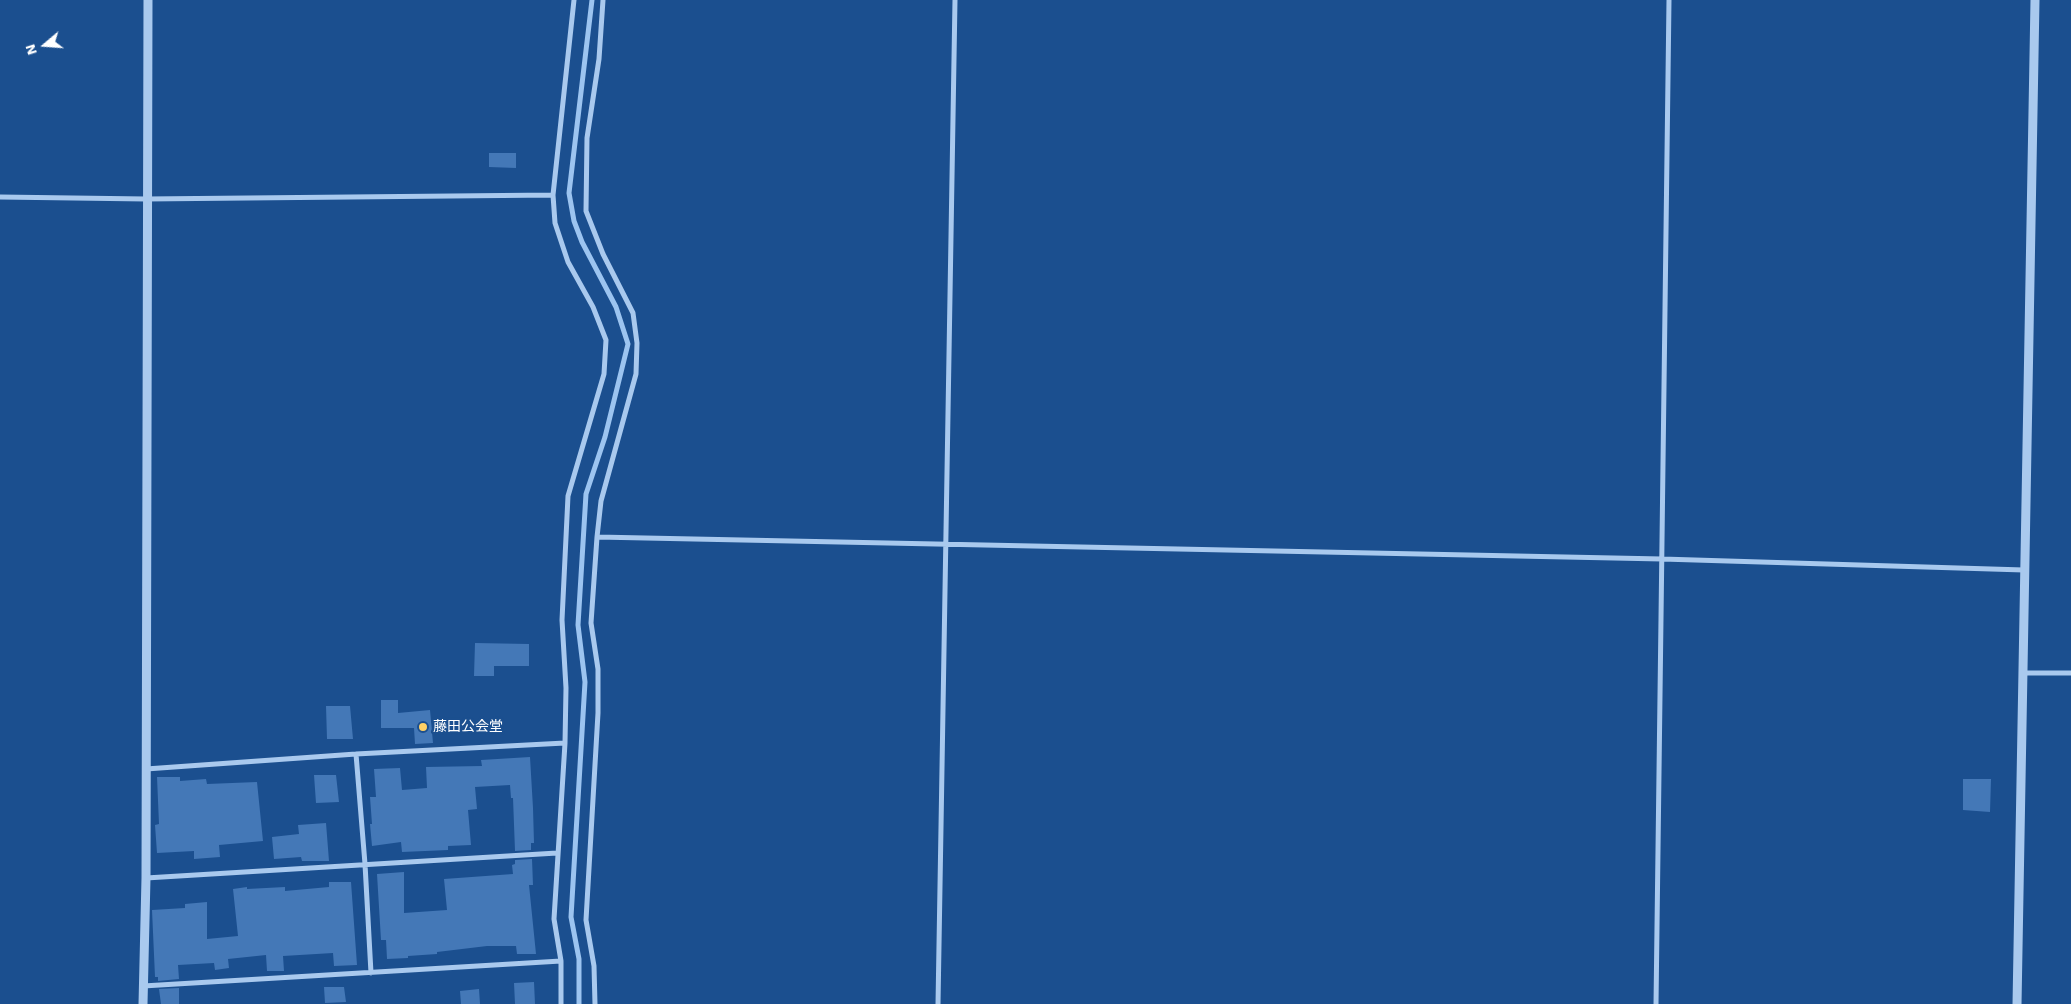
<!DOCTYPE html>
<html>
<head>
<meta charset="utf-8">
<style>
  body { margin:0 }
  #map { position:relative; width:2071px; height:1004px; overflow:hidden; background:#1b4f8f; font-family:"Work Sans",sans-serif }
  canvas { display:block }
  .north { position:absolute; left:20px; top:20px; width:50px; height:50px; -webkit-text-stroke:4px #1b4f8f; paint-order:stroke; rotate:252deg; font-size:14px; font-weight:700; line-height:20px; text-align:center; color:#fff }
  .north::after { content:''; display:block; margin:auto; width:18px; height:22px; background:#fff; clip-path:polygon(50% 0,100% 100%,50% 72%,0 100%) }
</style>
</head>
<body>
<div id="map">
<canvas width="2071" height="1004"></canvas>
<div class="north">N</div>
</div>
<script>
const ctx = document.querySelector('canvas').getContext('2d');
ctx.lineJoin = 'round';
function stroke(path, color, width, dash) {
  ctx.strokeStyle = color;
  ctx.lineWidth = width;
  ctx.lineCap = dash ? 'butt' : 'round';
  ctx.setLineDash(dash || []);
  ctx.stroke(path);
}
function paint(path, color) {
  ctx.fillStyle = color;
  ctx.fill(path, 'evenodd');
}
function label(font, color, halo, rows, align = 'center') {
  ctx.font = font + ' "Work Sans","Noto Sans JP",sans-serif';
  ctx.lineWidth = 5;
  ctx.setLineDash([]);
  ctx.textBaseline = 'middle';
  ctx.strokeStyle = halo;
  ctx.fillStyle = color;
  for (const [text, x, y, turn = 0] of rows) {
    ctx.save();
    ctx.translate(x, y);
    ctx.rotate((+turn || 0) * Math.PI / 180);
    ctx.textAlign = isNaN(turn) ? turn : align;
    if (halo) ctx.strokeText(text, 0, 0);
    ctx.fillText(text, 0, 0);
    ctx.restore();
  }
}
const stream = new Path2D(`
  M579 1004V959L571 917 585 682 578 625 586 494 605 437 628 344 616 307 582 242 574 221 569 193 592 0`);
const building = new Path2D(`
  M489 153H516V168L489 167Z
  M475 643 529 644V666H494V676H474Z
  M381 700H398V713L430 710 433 743 415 744 414 728H381Z
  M326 706H350L353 739H327Z
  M530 757 533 808 534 843H531V850L515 851 513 798H511L510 785 475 787 477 809 468 810 471 845 448 846V850L402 852 401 842 372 846 370 824H372L370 797H376L374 769 400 768 402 790 427 788 426 767 482 766 481 760Z
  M314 775H336L339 802 316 803Z
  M157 777H180V781L206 779 207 784 257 782 263 841 219 845 220 857 194 859V851L157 853 155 825 159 824Z
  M1963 779H1991L1990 812 1963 810Z
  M326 823 329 861H302L301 857 274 859 272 837 299 834 298 825Z
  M532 859 533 885H529L536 954H517L516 946H487L437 952V954L408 956V958L387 959 386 940H381L377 874 404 872V913L447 910 444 879 513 874 512 865 515 864V860Z
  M329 882H351L357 965 334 966 333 953 283 956 284 971H267L266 955 228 959 229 968 215 970 214 963 178 965 179 979 158 981V977H155L152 910 185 908V904L207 902V939L238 936 233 889 247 887V889L285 887V891L329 887Z
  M534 982 535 1004H515L514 983Z
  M324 987H344L346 1002 325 1003Z
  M179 988V1004H161L159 989Z
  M479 989 480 1004H461L460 991Z`);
const minor = new Path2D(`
  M0 197 146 199 553 195
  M597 537 1662 559 2024 570
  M2022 673H2071
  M565 743 566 688 562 620 568 496 604 374 606 340 593 307 568 262 555 223 553 195 574 0
  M356 754 365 864 371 973
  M146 769 356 754 565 743 554 919 561 961V1004
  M146 878 557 853
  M143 986 561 961
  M595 1004 594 966 586 920 598 713V669L591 623 597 537 601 501 636 374 637 343 633 313 603 254 586 211 587 138 599 59 603 0
  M938 1004 955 0
  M1656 1004 1669 0`);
const tertiary = new Path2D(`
  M143 1004 146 878 148 0
  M2017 1004 2035 0`);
const markers = [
  [423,727,5,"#ffd166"]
];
const poiNames = [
  ["藤田公会堂",433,727]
];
stroke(stream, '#9cc4f0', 5);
paint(building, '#4478b7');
stroke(minor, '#a9c9ee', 5);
stroke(tertiary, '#a9c9ee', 9);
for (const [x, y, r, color] of markers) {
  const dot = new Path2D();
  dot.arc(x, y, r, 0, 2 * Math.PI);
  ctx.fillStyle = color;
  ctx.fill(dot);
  stroke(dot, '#1b4f8f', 2);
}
label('14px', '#fff', '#1b4f8f', poiNames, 'left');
</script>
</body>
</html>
